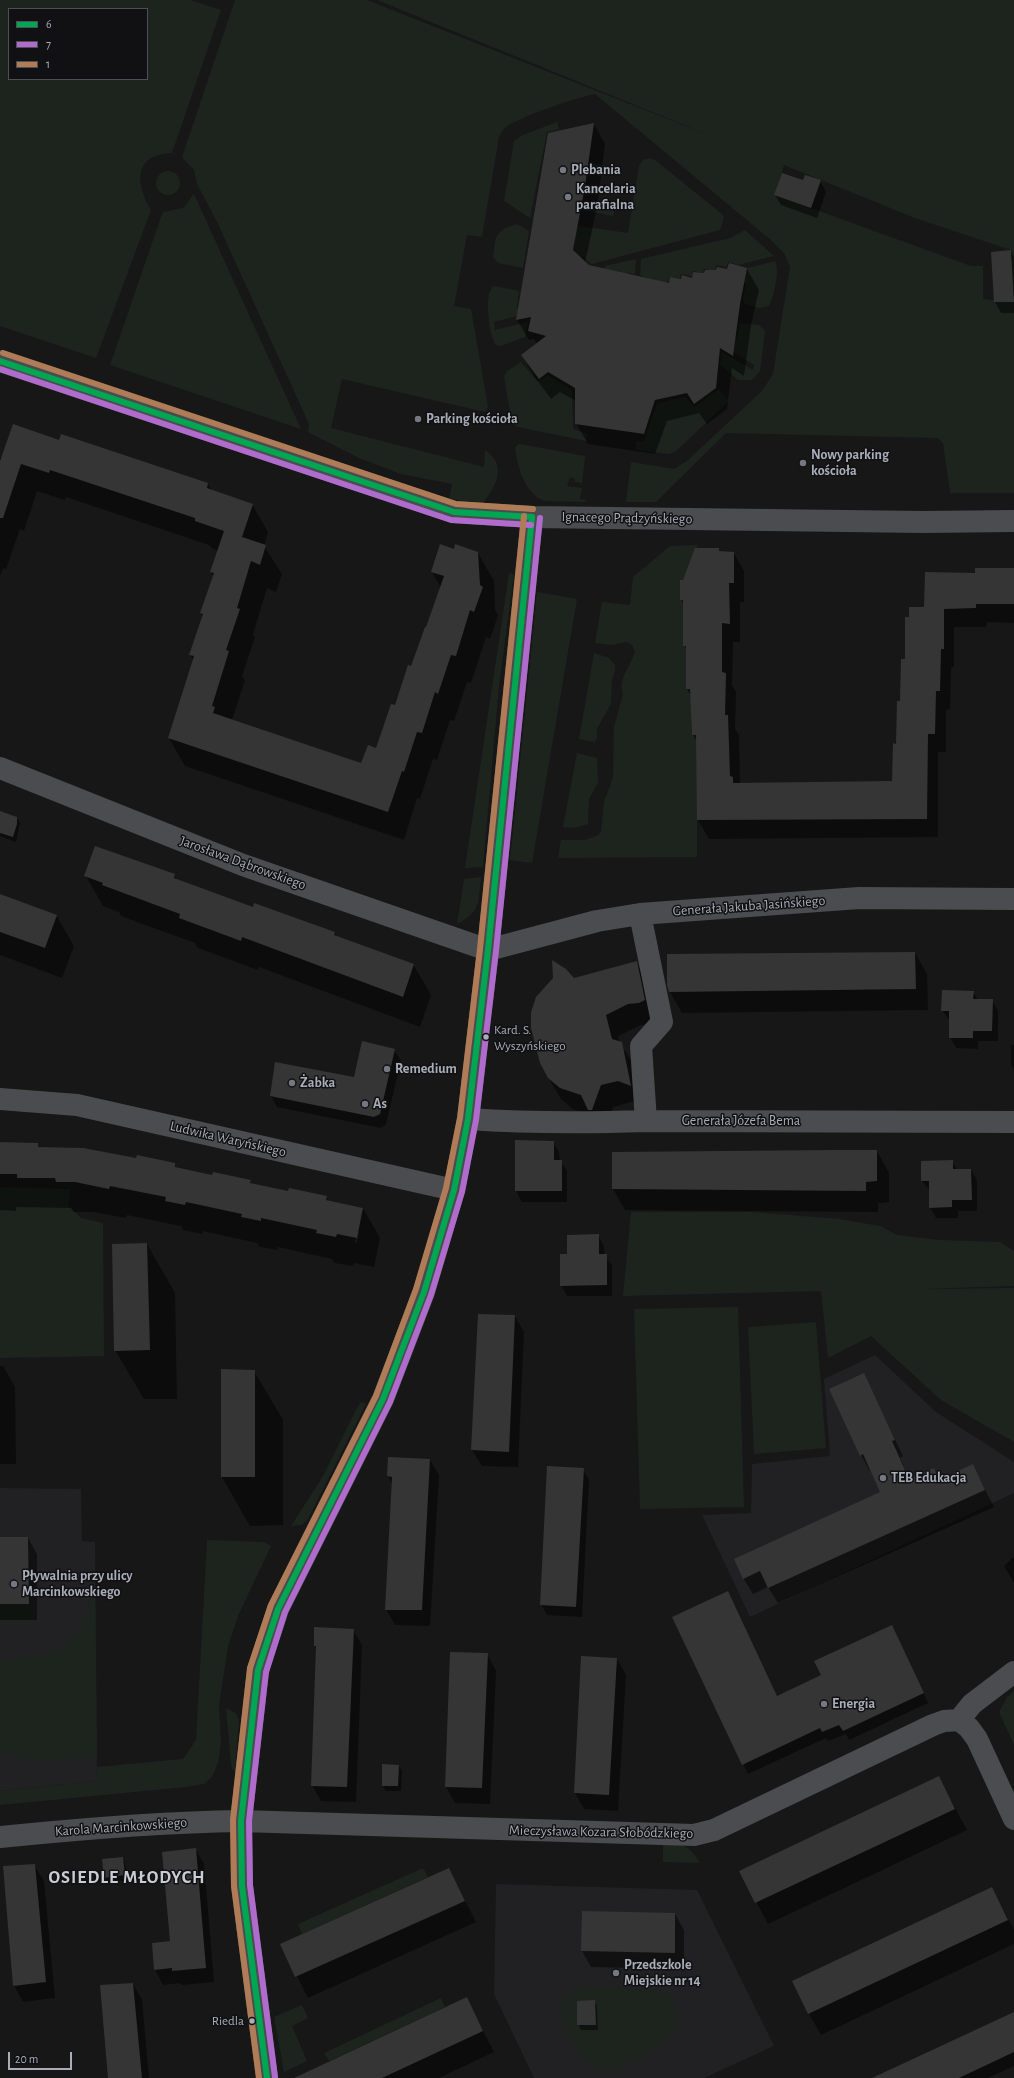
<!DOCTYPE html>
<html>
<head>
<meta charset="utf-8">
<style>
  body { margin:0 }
  #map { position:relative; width:1014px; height:2078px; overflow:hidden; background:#171717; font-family:"Alegreya Sans",sans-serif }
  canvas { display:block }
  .legend { position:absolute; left:8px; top:8px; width:140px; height:72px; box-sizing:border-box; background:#111113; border:1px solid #4d4f55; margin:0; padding:5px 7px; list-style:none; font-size:12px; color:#a8adb8 }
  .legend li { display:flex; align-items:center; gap:8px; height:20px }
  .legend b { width:20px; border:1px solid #4d4f55 }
  .scale { position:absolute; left:8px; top:2052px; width:64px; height:18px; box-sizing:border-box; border:2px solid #a8adb8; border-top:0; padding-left:5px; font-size:12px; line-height:14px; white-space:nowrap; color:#a8adb8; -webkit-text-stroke:3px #111113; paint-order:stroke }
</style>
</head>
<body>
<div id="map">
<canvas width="1014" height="2078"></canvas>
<ul class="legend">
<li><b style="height:5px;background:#00a651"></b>6</li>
<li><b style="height:5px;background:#b06ccc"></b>7</li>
<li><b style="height:5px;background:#b07c57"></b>1</li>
</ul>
<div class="scale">20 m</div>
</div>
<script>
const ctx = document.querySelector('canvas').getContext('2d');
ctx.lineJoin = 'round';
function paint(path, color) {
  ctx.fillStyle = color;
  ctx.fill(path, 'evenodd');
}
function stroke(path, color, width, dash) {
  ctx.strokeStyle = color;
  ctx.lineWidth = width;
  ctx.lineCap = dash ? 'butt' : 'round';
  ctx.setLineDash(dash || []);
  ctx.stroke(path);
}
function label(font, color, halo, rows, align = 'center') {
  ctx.font = font + ' "Alegreya Sans",sans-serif';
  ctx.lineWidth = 3;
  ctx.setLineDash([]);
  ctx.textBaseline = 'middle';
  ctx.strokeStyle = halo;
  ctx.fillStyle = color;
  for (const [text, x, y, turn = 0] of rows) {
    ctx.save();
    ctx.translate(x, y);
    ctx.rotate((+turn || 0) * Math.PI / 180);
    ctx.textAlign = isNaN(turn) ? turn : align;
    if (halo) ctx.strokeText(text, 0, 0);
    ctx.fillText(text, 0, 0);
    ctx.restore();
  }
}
const built = new Path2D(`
  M875 1355 936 1412 1014 1462V1493L750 1617 702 1515 751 1513 752 1464 830 1456 824 1379Z
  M0 1488 81 1489 82 1541 95 1542 97 1781 0 1791Z
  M496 1884 697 1890 774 2046 704 2078H534L494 1994Z`);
const green = new Path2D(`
  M0 0H190L221 10 172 153C132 155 136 184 151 210L96 358 0 326ZM9 9H147V79H9Z
  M235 0H367L721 140 377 0H1014V493H950L943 443 938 438 726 433 656 502H626L631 462 674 469 687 461 762 391 773 374 790 267 784 253 771 240 595 94C575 98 522 116 506 127 503 129 501 134 499 137L482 237 467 235 454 306 471 309 488 407 485 412 342 379 331 428 484 467 485 450C508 465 496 486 483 503L449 499 452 484 401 474 359 458 308 432 309 424 218 224 197 184 194 170 182 157ZM784 165 915 218 1011 250 1014 302H995L994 300 983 299V266H971L775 195Z
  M557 122 559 129 547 132 530 218 504 201 514 141 523 135Z
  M649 158 655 160 722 214 724 218 720 230 592 264 581 256 572 258 575 240 569 237 571 227 579 226 628 233 639 166 643 160Z
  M591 163 621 168 620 173 590 168Z
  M156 183a12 12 0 1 1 24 0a12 12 0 1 1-24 0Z
  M587 184 617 190V195L586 189Z
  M194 194 301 429 110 365 161 217 163 212 183 208Z
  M583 205 614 211 613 216 582 210Z
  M517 224 529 231 523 268 498 263 493 257C496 235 494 231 517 224Z
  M745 230 774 256 738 265 728 262 726 267 716 265 715 271 704 269 703 273 692 271V276L681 274 680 278 669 277 668 282 650 286 643 281V276L640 275 641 259 730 238Z
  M636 259 635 274 628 273 627 279 604 271 605 266Z
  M775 261C780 272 774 295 769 306L759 308 744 304 743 299 746 284 735 276 736 271Z
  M494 286 519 291 517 308 522 311 521 315 494 322 495 330 528 322 525 337 501 346 496 345C489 336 483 292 494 286Z
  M740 323 759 325 765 331 760 371 752 380H738L720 364 722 352 753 370 754 365 723 346V340L737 338Z
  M521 362 538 382 548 375 572 390 573 429 587 434 586 441 518 427 512 424 504 376 507 371Z
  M719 389 729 401 675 452 669 454 635 450 636 441H644L657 403 685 397 694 407Z
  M520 444 585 456 582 483 575 482V479L570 477 567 486 582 488 580 499 586 500 585 502 544 501C524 493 518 467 515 448L517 445Z
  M697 545V551L683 580H680V599L688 600 683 615V645L690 646 686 689H694L691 700 692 735H700L697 788V857L558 858 561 840H585L597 836 601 832 604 802 613 777 614 727 623 694C617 679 632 665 635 651L632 645 626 642 612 645 595 643 602 602 630 605 633 577 670 546Z
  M509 573 514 574 499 686 483 867 465 868Z
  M537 592 577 599 532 863 510 860Z
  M594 653 609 658 615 665V671L612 680 611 704 597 729V739L594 742 579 739Z
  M577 753 597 758 598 783 589 799 588 824 575 828 563 827Z
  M481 877C478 902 482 911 457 924L464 879Z
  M0 1187 70 1189 68 1205 81 1218 103 1223 104 1356 0 1358Z
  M631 1212H753L839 1219 880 1226 897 1235 940 1240 1000 1242 1014 1251V1286L919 1289 1014 1288V1442L941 1400 871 1336 828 1358 821 1291 623 1296Z
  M738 1307 744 1507 640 1509 634 1309Z
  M816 1322 826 1448 754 1454 748 1327Z
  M363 1402 366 1404 308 1519 302 1525 291 1526 323 1476 356 1410 360 1403Z
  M207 1540 264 1542 271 1546 238 1616 228 1646 219 1706 221 1742 218 1763 212 1777 204 1784 186 1787 0 1805V1791L97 1781V1767L183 1759 196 1740Z
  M92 1565H95L97 1757C65 1760 30 1765 0 1751V1663C15 1658 30 1657 46 1653 89 1643 90 1602 92 1565Z
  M0 1604H30L31 1622H0Z
  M1014 1691V1745L999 1712 1007 1697Z
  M226 1708 236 1713 239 1720 235 1771 232 1769 231 1763Z
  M663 1845C685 1844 688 1844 700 1863L663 1862Z
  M423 1868 428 1877 302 1934 298 1924Z
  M588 1987 650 1989 662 1993 664 1989C691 2022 674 2040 642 2056 624 2065 604 2078 586 2062 577 2054 572 2040 566 2031 557 2015 556 2005 568 1990L572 1994 578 1989Z
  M441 1998 445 2007 329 2061 324 2053Z
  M302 2005 308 2018 292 2026 307 2061 284 2072 274 2017Z`);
const shadow = new Path2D(`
  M594 124 605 144 597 207 585 263 589 266 670 285 705 274 747 269 759 290 751 325 744 376 732 368 727 409 707 424 699 413 667 421 655 454 588 444 576 423V401L560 392 551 399 534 376 522 355 537 344 534 339 529 340 517 320 549 134Z
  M804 181H820L826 192 817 218 781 205 775 195Z
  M1011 251 1014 257V313H1001L995 302 992 253Z
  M60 441 208 484 212 491 252 504 268 532 264 546 282 574 276 592 267 588 253 634 255 637 242 676 245 680 232 720 362 764 376 749 427 629 441 588 432 572 454 550 478 553 494 581 495 610 498 615 490 639 486 637 471 683 467 682 454 721 450 720 437 760 433 759 420 799 417 798 404 840 185 766 169 738 193 660 190 655 203 617 201 613 214 577 211 572 218 551 212 548 209 545 66 497 65 500 37 491 24 531 20 529 6 569 3 568 0 576V458Z
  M718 549 720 552 734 553 744 571V602H740V642H733L732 685 736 692 735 729 739 735 740 784 893 782 910 618 976 574 1014 568V623L987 622 986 627H954V667H951L950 709 946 710V752H938V837L709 839 698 820 697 742 693 735 691 696 687 689V651L684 645V606L681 599 684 581Z
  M0 812 17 818 20 823 16 842 0 836Z
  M174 875 177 880 254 908 334 933 337 937 413 964 431 995 420 1027 259 967 258 970 198 948 195 943 121 916 119 912 103 906 86 876Z
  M0 895 56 915 74 946 62 978 0 955Z
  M915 953 927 974 928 1010 682 1013 670 992Z
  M636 962 648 983 651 1024 641 1025 618 1036 619 1042 634 1065 642 1106 631 1102 613 1107 604 1131 593 1116 573 1109 561 1099 548 1077 573 979Z
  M973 992 978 1000H992L998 1011V1041H978V1049L956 1048 950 1037V1021L942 1010Z
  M1011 1045H1014V1070L1011 1065Z
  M394 1050 401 1061 386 1124 381 1128 277 1107 271 1096 276 1064 355 1079Z
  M553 1142 559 1152 560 1161 567 1171V1202H522L516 1191Z
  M0 1143 37 1144 39 1148 174 1164 177 1168 213 1176 250 1181 253 1185 289 1193 326 1197 328 1201 363 1208 380 1238 374 1267 354 1263 353 1266 334 1263 332 1259 278 1247 277 1250 260 1247 257 1243 203 1231 202 1234 183 1230 181 1226 127 1215 126 1218 93 1212H74L71 1208 16 1207V1211L0 1210ZM357 1232H359L357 1243H355Z
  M877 1151 889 1173V1202L878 1203V1212L625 1210 613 1189Z
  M952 1161 957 1170H971L977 1180V1211H958V1218H936L930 1207V1191L922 1181Z
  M598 1235 604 1246V1255L612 1265V1296H567L561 1285 568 1255Z
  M147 1244 175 1293 177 1399H144L115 1350Z
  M479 1315 515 1316 524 1332 518 1467 482 1466 472 1450Z
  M0 1366H3L15 1387 16 1464H0Z
  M254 1371 283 1420V1525L250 1526 222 1477Z
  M864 1375 903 1456 900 1458 910 1480 933 1469 940 1481 973 1466 994 1507 778 1603 768 1587 753 1594 743 1578 881 1493 871 1471H870L861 1455Z
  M430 1460 439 1475 430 1626 395 1625 386 1609 392 1484 388 1476Z
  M583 1469 589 1480 582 1617 547 1615 541 1604Z
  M0 1538H28L37 1554V1620H0Z
  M1014 1556V1583L1004 1566Z
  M733 1602 777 1696 822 1675 892 1626 928 1703 849 1740 846 1734 828 1741 826 1738 748 1774 673 1618Z
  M353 1630 362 1645 356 1802 321 1801 312 1785 317 1650 315 1646Z
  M487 1654 496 1671 490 1804 455 1803 446 1787Z
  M617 1659 626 1675 618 1811 584 1809 575 1793Z
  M399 1766 402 1771 401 1791H386L383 1786Z
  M939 1778 967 1830 768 1924 740 1871Z
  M196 1850 204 1864 214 1982 182 1985 180 1983 163 1985 155 1970 171 1942Z
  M123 1858 125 1863 127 1880 108 1882 105 1877Z
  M34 1865 44 1881 55 1998 23 2002 14 1985Z
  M449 1869 476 1922 308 1998 281 1944Z
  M992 1888 1014 1930V1944L821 2035 809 2014Z
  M675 1914 684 1930V1969L591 1967 582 1951Z
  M133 1984 142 2000 149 2078H109Z
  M466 1998 494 2052 439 2078H309Z
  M594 2001 597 2006 598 2030H581L578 2024Z
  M1014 2013V2066L988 2078H875Z`);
const building = new Path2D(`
  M594 123 585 186 573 250 589 265 669 283 670 277 681 279 682 275 692 278 693 272 704 273 705 270H716L717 267 727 269 729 263 747 268 740 304 733 356 720 348 716 388 694 404 687 393 655 400 644 434 575 424V388L548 372 539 379 521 355 546 336 528 331 531 317 516 320 548 133Z
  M782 173 803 180 805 175 821 180 811 208 774 195Z
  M1011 250 1014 302H994L991 252Z
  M13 424 59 440 61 434 208 483 207 488 253 504 242 537 266 545 260 565 251 561 237 608 240 609 226 650 229 651 212 706 215 707 213 713 361 763 368 745 376 748 391 704 395 705 408 665 411 666 425 627H426L444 576 431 572 440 544 454 549 455 544 478 552 480 585 483 587 474 612 470 610 456 656 451 655 438 694 435 692 422 733 417 732 404 772 402 771 388 812 168 738 194 656 189 655 203 614 200 613 214 573 210 572 224 531 195 521V518L50 470 49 473 21 464 3 518H0V461Z
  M695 548H719V551L734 552V583H729L730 624 722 623V672L726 673 725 715H728L730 776 733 777V783L892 781 893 743 896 744 897 701H900L901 659H905V617H909V607H924L925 572 975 573V568H1014V604H976V608L944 609V649H941L940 691H936L935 734H928L927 819 697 820 696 735H692L690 689H686V646H683V600H680V580H683Z
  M0 811 17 817V824L13 837 0 833Z
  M95 846 175 874 174 878 253 907 254 903 335 932 334 935 414 964 403 997 242 937 241 941 179 918 180 914 102 885 103 883 84 876Z
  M0 894 57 915 45 948 0 932Z
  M915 952 916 989 669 992 667 985V954Z
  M552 960 566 969 574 978 637 961 645 1000 639 1003 628 1004 606 1015 612 1039 622 1042 631 1086 618 1081 601 1085 592 1110H588L581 1095 560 1088 548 1078 540 1063 531 1028V1012L536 997 553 978Z
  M942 990 974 991 973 999H993L992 1031H973V1038H949V1011H941Z
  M362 1041 395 1049 380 1114 374 1117 270 1096 275 1062 354 1077Z
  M515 1140 554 1141V1160H562V1191H515Z
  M0 1142 38 1143V1147L83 1148 136 1158 137 1155 175 1163V1167L212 1175 213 1172 251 1180 250 1183 288 1191 289 1188 327 1196 326 1200 363 1208 357 1238 337 1234 336 1237 316 1233 317 1230 261 1218V1221L241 1217 242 1214 186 1202 185 1205 165 1201 166 1197 110 1186 109 1189 75 1182H56L55 1178H17V1174H0Z
  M836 1150H877V1181L866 1182V1191L612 1189V1152Z
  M953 1160V1169H971L972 1200H952V1207L929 1208V1181H921V1161Z
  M599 1234V1254H607V1285L560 1286V1254H567V1235Z
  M147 1243 150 1350 114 1351 112 1244Z
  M478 1314 515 1315 509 1452 471 1450Z
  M221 1369 255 1370V1477H221Z
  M864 1373 895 1440 892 1441 909 1479 934 1468 939 1480 973 1464 985 1490 768 1588 760 1571 743 1579 734 1559 880 1492 863 1454 860 1456 829 1389Z
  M388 1457 430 1459 422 1610H385L392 1477 387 1476Z
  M547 1466 584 1468 576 1607 540 1605Z
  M0 1537H28L29 1604H0Z
  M728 1591 777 1696 821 1675 814 1661 892 1625 924 1693 843 1731 839 1725 822 1732 820 1728 742 1765 672 1617Z
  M314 1627 354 1629 347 1787 311 1786 316 1646H314Z
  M450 1652 488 1653 482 1788 445 1787Z
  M581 1656 617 1658 609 1795 574 1793Z
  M382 1764 399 1765 398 1786H382Z
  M939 1776 955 1809 755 1903 739 1871Z
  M196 1848 206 1968 172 1971V1968L154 1970 152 1943 170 1941 162 1852Z
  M123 1857 125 1875 104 1878 102 1859Z
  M35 1864 46 1982 13 1986 3 1866Z
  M449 1868 465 1901 295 1977 280 1944Z
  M992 1887 1008 1920 808 2014 792 1981Z
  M582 1911 675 1913V1953L581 1951Z
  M133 1983 142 2078H108L100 1985Z
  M467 1997 483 2031 382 2078H294Z
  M595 2000 596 2025H577V2001Z
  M1014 2012V2052L959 2078H872Z`);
const minor = new Path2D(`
  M0 361 454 512 532 517 923 522 1014 521
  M0 768 243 865 488 950 597 921 640 914 859 898 1014 899
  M640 914 662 1022 641 1046 646 1121
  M0 1099 77 1105 454 1190
  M468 1119C527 1123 586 1123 646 1121L1014 1122
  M959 1720 969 1728 977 1739 1014 1819
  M0 1837C80 1829 161 1822 241 1821L694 1835 714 1830 933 1725 944 1721 959 1720 972 1704 1014 1672
  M267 2078 242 1886 241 1821 258 1670 278 1609 383 1399 424 1292 454 1190 468 1119 488 950 532 517`);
const bus1 = new Path2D(`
  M0 361 454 512 532 517
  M267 2078 242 1886 241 1821 258 1670 278 1609 383 1399 424 1292 454 1190 468 1119 488 950 532 517`);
const bus2 = new Path2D(`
  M0 369 451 520 531 525
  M275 2077 250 1885 249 1821 266 1672 285 1612 390 1402 431 1295 462 1192 476 1120 496 951 540 518`);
const bus3 = new Path2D(`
  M3 353 456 504 533 509
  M259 2078 234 1886 233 1820 250 1668 271 1605 376 1396 416 1289 446 1188 460 1118 480 949 524 516`);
const markers = [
  [563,170,4,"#757880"],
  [568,197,4,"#757880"],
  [418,419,4,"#757880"],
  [803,463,4,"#757880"],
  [486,1037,3.5,"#a8adb8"],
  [387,1069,4,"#757880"],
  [292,1083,4,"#757880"],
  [365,1104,4,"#757880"],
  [883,1478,4,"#757880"],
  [14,1584,4,"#757880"],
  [824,1704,4,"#757880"],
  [616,1973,4,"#757880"],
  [252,2021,3.5,"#a8adb8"]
];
const busNames = [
  ["Kard. S.",494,1030],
  ["Wyszyńskiego",494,1046],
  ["Riedla",244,2021,"right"]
];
const poiNames = [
  ["Plebania",571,170],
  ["Kancelaria",576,189],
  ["parafialna",576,205],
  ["Parking kościoła",426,419],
  ["Nowy parking",811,455],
  ["kościoła",811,471],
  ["Remedium",395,1069],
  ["Żabka",300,1083],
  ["As",373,1104],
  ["TEB Edukacja",891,1478],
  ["Pływalnia przy ulicy",22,1576],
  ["Marcinkowskiego",22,1592],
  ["Energia",832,1704],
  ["Przedszkole",624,1965],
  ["Miejskie nr 14",624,1981]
];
const streetNames = [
  ["Ignacego Prądzyńskiego",627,518,1],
  ["Jarosława Dąbrowskiego",243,863,20],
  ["Generała Jakuba Jasińskiego",749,906,-4],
  ["Generała Józefa Bema",741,1121],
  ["Ludwika Waryńskiego",228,1139,13],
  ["Karola Marcinkowskiego",121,1827,-4],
  ["Mieczysława Kozara Słobódzkiego",601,1832,1]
];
const districtNames = [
  ["OSIEDLE MŁODYCH",127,1878]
];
paint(built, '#212123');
paint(green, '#1d241e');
paint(shadow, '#0007');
paint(building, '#353536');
stroke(minor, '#4b4c50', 22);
stroke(bus1, '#00a651', 6);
stroke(bus2, '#b06ccc', 6);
stroke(bus3, '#b07c57', 6);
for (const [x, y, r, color] of markers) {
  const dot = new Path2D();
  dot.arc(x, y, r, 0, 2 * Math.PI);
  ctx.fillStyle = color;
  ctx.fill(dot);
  stroke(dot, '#111113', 1.5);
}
label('13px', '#a8adb8', '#111113', busNames, 'left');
label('bold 14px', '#a8adb8', '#111113', poiNames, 'left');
label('14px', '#a8adb8', '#111113', streetNames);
ctx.letterSpacing = '1px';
label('bold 18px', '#c9ccd4', '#111113', districtNames);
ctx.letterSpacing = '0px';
</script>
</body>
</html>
